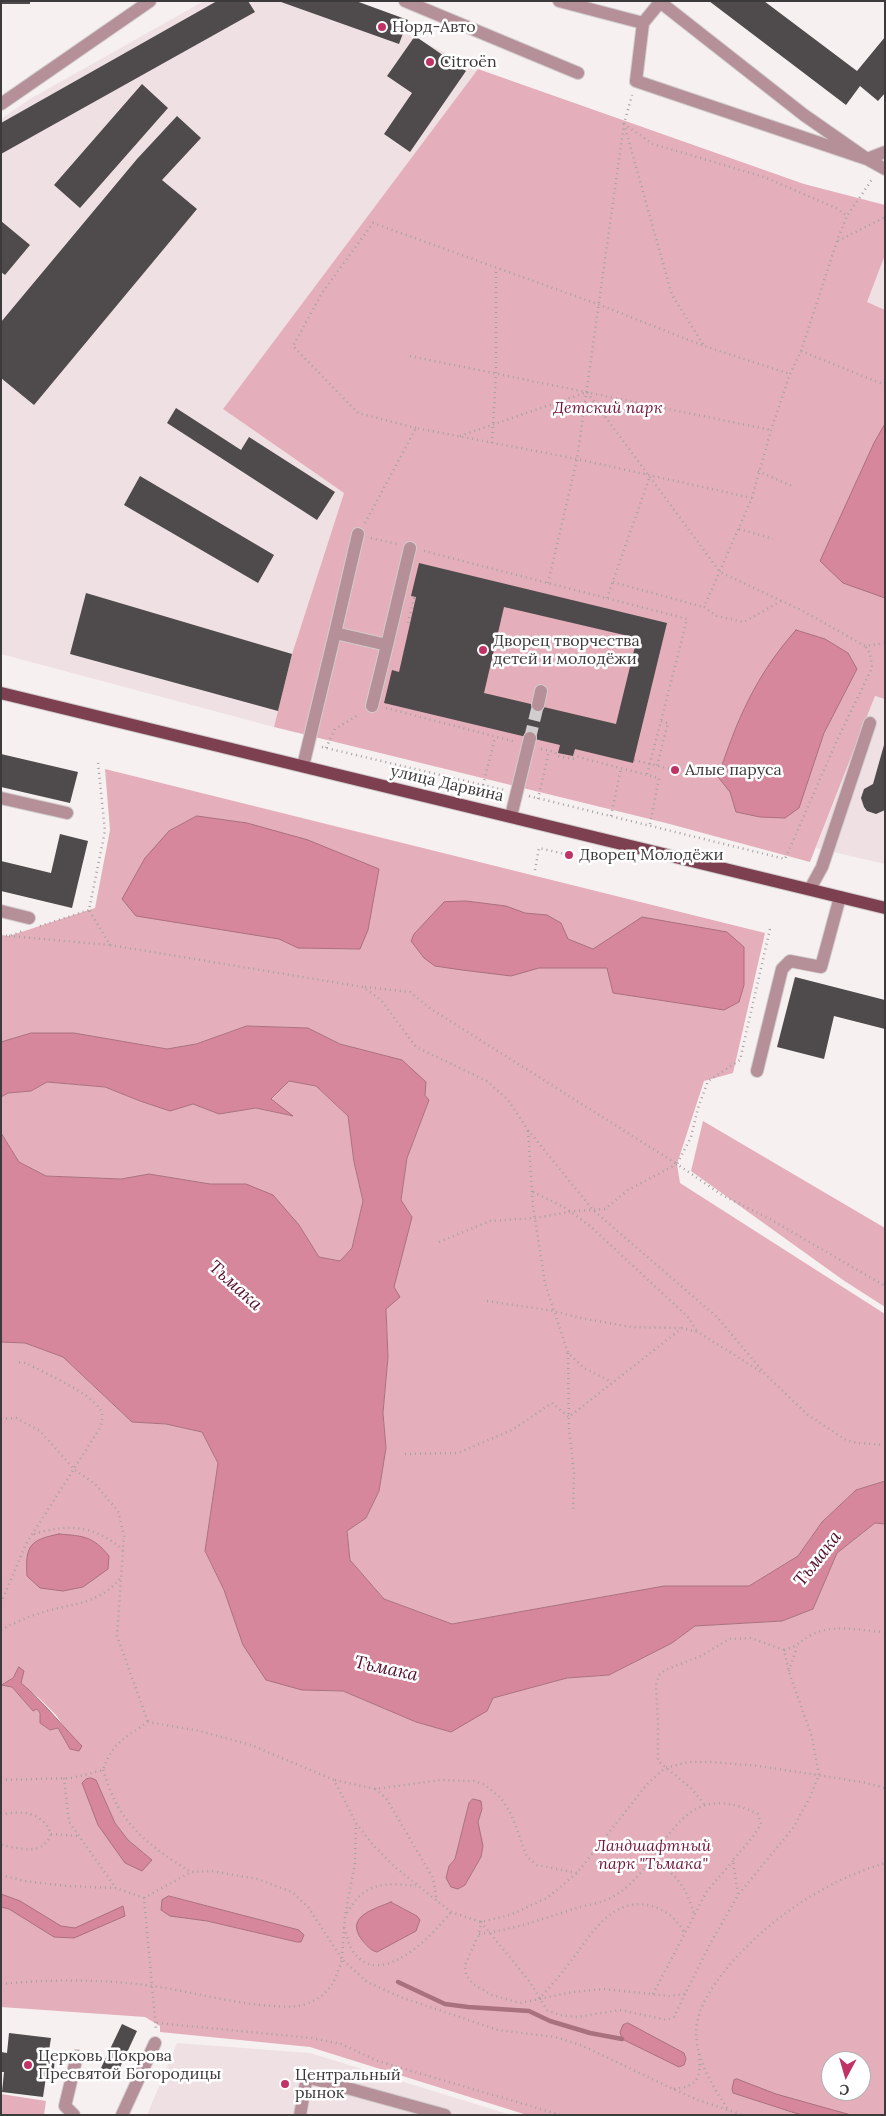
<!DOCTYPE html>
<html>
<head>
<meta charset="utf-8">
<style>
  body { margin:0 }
  #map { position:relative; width:886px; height:2116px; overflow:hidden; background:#f6f0f1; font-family:Lora,serif }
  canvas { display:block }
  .frame { position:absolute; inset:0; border:2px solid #3d3a3b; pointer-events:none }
  .north { position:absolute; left:821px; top:2051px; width:50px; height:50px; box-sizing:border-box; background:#fff; border:1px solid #b1b0b1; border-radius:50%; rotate:186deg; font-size:14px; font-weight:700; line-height:20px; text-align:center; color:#3d3a3b }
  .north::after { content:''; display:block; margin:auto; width:18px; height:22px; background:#c03366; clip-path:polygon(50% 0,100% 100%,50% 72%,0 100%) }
</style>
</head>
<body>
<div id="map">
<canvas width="886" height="2116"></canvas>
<div class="frame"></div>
<div class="north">С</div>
</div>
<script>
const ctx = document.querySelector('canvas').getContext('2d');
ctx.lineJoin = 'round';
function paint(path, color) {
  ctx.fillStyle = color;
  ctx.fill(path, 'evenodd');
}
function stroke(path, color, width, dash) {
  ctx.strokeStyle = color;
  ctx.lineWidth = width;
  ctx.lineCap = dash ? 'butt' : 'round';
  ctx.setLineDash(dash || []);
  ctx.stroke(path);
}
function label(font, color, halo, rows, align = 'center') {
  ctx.font = font + ' Lora,serif';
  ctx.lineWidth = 5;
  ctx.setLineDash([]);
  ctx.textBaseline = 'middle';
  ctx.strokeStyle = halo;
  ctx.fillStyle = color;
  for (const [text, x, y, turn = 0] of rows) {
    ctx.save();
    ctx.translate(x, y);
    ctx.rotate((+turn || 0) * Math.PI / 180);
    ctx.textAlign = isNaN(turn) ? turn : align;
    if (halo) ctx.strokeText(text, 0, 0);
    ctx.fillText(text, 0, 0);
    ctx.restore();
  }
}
const built = new Path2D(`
  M204 1H341L478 69 223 409 344 493 292 654 274 727 1 654V119L30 99Z
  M885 255V310L866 303Z
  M875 696 885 699V864L816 848Z
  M177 2043 310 2053 511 2115H147Z`);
const green = new Path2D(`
  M478 69 804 184 885 205V255L867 302 885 310V699L875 696 810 862 666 823 274 727 292 654 344 493 223 409Z
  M105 769 765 933 733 1073 704 1081 677 1164 680 1183 885 1314V1481L856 1490 822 1522 798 1556 749 1586H664L452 1624 384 1599 350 1560 347 1531 366 1518 379 1491 386 1448 383 1413 388 1357 386 1309 412 1217 401 1200 407 1158 429 1100 402 1060 340 1044 308 1028 247 1026 196 1044 167 1049 74 1033H31L1 1042V935L9 936 95 908 110 830Z
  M289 1081 316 1086 348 1116 354 1162 363 1201 352 1248 340 1261 319 1257 299 1225 246 1184H210L149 1174 121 1179 46 1176 19 1162 1 1133V1097L8 1093 31 1091 47 1082 105 1087 140 1101 170 1111 193 1104 219 1114 256 1108 291 1116 271 1100Z
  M703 1121 885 1228V1307L843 1280 691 1171Z
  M1 1342 25 1343 63 1357 132 1422 166 1424 202 1432 218 1463 205 1552 224 1590 302 1690 343 1691 416 1722 451 1732 493 1698 567 1678 609 1675 672 1643 695 1626 782 1621 813 1609 837 1553 875 1523 885 1524V2115H527L310 2047 160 2032V2026L145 2017 1 2007V1685L12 1687 33 1711 37 1709 40 1713V1723L50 1730 58 1728 70 1749 66 1730 56 1715 39 1698 20 1683 19 1668 13 1678 1 1684ZM96 1780 115 1823 128 1840 152 1860 98 1825ZM469 1803 482 1809 478 1822 481 1857 465 1885 449 1866 455 1859ZM169 1896 299 1930 304 1935 297 1942 207 1921ZM392 1902 417 1916 395 1941 377 1952C367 1950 361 1939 357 1931ZM831 2061H861V2091H831Z
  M1 2094 46 2101 44 2115H1Z`);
const water = new Path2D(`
  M885 424V598L843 583 820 561 874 443Z
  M796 630 825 639 848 653 857 669 824 733 799 808 785 818 760 817 736 812 730 792 718 777C737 720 755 676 796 630Z
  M197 816 247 823 308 840 379 869 368 930 360 949 298 948 279 939 136 916 122 899 145 858 169 831Z
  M466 901 506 906 525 913 547 915 561 923 568 939 593 949 642 917 727 932 744 947V985L739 1002 724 1010 613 993 607 968H539L511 976 462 970 435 966 424 958 411 941 414 934 444 902Z
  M247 1026 308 1028 340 1044 402 1060 426 1082 425 1095 429 1100 407 1158 401 1200 412 1217 394 1287 400 1297 386 1309 388 1357 383 1413 386 1448 379 1491 366 1518 347 1531 350 1560 384 1599 452 1624 664 1586H749L798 1556 822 1522 856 1490 885 1481V1524L875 1523 837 1553 813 1609 782 1621 695 1626 672 1643 609 1675 567 1678 493 1698 487 1711 451 1732 416 1722 343 1691 302 1690 266 1680 243 1645 224 1590 205 1551 218 1463 202 1432 166 1424 132 1422 63 1357 25 1343 1 1342V1133L19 1162 46 1176 121 1179 149 1174 210 1184H246L273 1195 299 1225 319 1257 340 1261 352 1248 363 1201 354 1162 348 1116 316 1086 289 1081 271 1099 293 1116 256 1108 219 1114 193 1104 170 1111 140 1101 105 1087 47 1082 31 1091 8 1093 1 1097V1042L31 1033H74L167 1049 196 1044Z
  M59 1534C83 1536 93 1536 109 1556L108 1569 83 1587 63 1591 40 1588 27 1576C25 1545 30 1540 59 1534Z
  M19 1667 24 1671 21 1683C44 1702 61 1725 82 1746L79 1751 70 1749 58 1728 50 1730 40 1723V1713L37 1709 33 1711 12 1687 1 1685 13 1678Z
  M91 1778 96 1780 115 1823 128 1840 152 1860 142 1871 125 1863 98 1825 82 1783 86 1779Z
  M473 1799 481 1801 482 1809 478 1822 483 1846 481 1857 465 1885 458 1889 451 1887 446 1878 449 1866 455 1859 469 1803Z
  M1 1894 20 1901 61 1926 75 1928 123 1906 125 1916 74 1938 54 1937 9 1909 1 1907Z
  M169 1896 299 1930 304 1935 301 1942H297L207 1921 170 1916 161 1910 162 1900Z
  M391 1902 417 1916 420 1920 416 1931 377 1952C371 1951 366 1945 362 1940 344 1916 375 1909 391 1902Z
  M628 2023 684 2053 686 2059 684 2065 679 2067 622 2039 620 2032 623 2025Z
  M737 2079 776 2094 851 2115H803L795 2113 733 2093 732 2089 734 2080Z`);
const stream = new Path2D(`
  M398 1982 445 2004 468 2007 529 2011 550 2021 590 2033 622 2039`);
const building = new Path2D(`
  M1 1H30V4H1Z
  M217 1H248L255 12 1 154V123Z
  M356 1 408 20 399 44 281 2Z
  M709 1H764L857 71 885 37V93L878 101 860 86 846 105Z
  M415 36 466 71 410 152 384 134 412 93 387 76Z
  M142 84 168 108 80 208 54 185Z
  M177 116 201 138 162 180 197 209 34 405 1 378V322L137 159Z
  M1 221 30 245 5 275 1 272Z
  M176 408 241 450 249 437 335 492 317 520 167 423Z
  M140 476 274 555 258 583 124 505Z
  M419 563 667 623 633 763 575 749 573 756 558 753 560 745 384 703 392 670 399 672 416 597 411 596ZM504 607 637 638 616 724 484 693Z
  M86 593 292 654 278 711 70 654Z
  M884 745 885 810 876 814 867 811 864 807 861 798 864 789 873 784Z
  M1 754 78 772 70 803 1 787Z
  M60 834 88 841 72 908 1 891V861L51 873Z
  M795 977 885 1000V1029L834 1016 824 1059 777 1047Z
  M122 2024 137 2031 116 2076 101 2068Z
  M9 2033 51 2038 48 2057 55 2058 53 2078 46 2077 43 2097 2 2092 4 2072H1V2052L7 2053Z`);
const minorTunnel = new Path2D(`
  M530 738 538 705`);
const path = new Path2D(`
  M838 241 885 217
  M703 344 672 295 624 124 653 144 764 177 836 208 847 216
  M801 351 885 385
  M410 356 771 430
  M416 428 358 413 293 346 322 293 373 223 600 305 704 346 790 374
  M460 436 587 392 720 572 803 611 865 646 885 643
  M492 443 496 374V268
  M758 471 794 487
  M365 523 416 428 577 459 752 498
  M739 529 773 539
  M371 538 397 544
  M424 551 687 619 661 721
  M613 582 703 607
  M548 583 577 459 624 124 632 95
  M607 598 650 476
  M781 601 744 622 717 616 704 607 752 498 771 430 790 374 801 351 837 241 847 216 873 178
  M408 623 414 598 412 597
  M386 708 516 742
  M322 747 504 790
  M326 748 335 729 360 714
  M541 749 555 752 557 756 573 759 578 757 659 778 650 824
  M98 763 105 831 89 910 110 945 363 987 381 1000 416 1047 487 1081 508 1100 528 1130 593 1210 717 1317 766 1375 808 1415 846 1440 857 1443 885 1445
  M647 774 661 721 668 723 657 766
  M483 785 495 738
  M529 796 785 859 838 738 872 668 870 653 865 646
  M538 799 549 751
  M611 816 621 768
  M535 870 539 848 569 855
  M40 926 89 910
  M770 929 740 1060 708 1081 698 1108 691 1137 677 1164 722 1195 768 1218 885 1286
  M1 935 9 936 23 931
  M9 936 110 945
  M365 987 410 992 431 1009 677 1164
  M528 1131 533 1207 545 1283 568 1353 584 1368 612 1382
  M533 1192 564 1207 590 1226 687 1316 697 1331
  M439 1242 490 1221 535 1218 575 1211 605 1209 628 1190 677 1164
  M487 1301 554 1311 580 1318 631 1327 680 1328
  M568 1353 569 1429 574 1473 573 1510
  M1 1419 16 1418 40 1431 75 1470 95 1484 118 1511 124 1536 117 1636 148 1722
  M405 1454 458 1453 512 1430 552 1403 569 1417 682 1328 698 1332 763 1373
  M34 1534C69 1523 96 1526 123 1550
  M1 1603 26 1544 100 1428C102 1421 104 1415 100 1409 89 1392 44 1373 26 1363L17 1362
  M1 1630C12 1624 25 1618 37 1614 69 1603 99 1606 121 1577
  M784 1650C799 1646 800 1641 811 1635 832 1623 862 1631 885 1632
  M789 1671 797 1647
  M103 1770C107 1781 111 1793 116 1803 132 1834 163 1855 191 1872
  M64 1778 69 1822 116 1888
  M1 1780 72 1778 103 1770C112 1743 125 1738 148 1722L200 1731 251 1745 334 1780 356 1823 373 1845 395 1867 451 1912 481 1922 510 1915 547 1898 577 1873 648 1783 665 1768 688 1762H712L759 1766 862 1782 885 1788
  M335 1780 375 1789 441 1780 474 1781 485 1785 501 1798 511 1814 527 1857 537 1865 577 1873
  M375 1789 386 1798 433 1878 437 1901
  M1 1815C21 1809 44 1813 51 1834 43 1857 20 1848 1 1845
  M51 1834 78 1836
  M653 1856C676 1877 686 1884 694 1915
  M1 1875 24 1881 67 1886 116 1888 144 1898 156 2029
  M144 1898 191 1872 212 1871 257 1879 292 1892 308 1907 342 1959
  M347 1913C364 1883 383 1882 416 1886
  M344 1928C347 1934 348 1944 352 1950 379 1992 432 1936 451 1912
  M479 1934C512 1930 542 1919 574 1909 587 1905 603 1903 614 1896 669 1864 673 1772 758 1814L761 1824 752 1838 733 1860 738 1895
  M342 1958 345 1916 355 1863 356 1824
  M1 1984C52 1979 102 1979 153 1986 193 1992 231 2003 272 2006 284 2006 295 2008 306 2004 330 1995 335 1982 342 1959L367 1982 403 1998 498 2030 555 2037 581 2045 673 2089 698 2100 743 2115
  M653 1994 707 1891 733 1861
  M685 1994 674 2017 667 2020 620 2010 577 2017 560 2015 547 2010 529 1981 481 1922 479 1934 465 1965 466 1975 473 1984 492 1995 520 2003 573 1992 604 1989 669 1996 685 1994 710 1944 738 1895 793 1828 810 1797 819 1775 812 1737 789 1672 784 1650 751 1638 729 1639 701 1656 665 1670 659 1675 656 1685 658 1724V1761L692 1789 704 1804
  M539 1999C547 1990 556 1980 564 1970 579 1952 592 1928 611 1914 637 1894 672 1907 685 1934
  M157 2023 312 2038 341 2044 378 2061 561 2115
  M674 2089C699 2086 701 2077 699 2054
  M727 2108C712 2085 696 2060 696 2031 697 2010 710 1990 723 1973 764 1922 822 1882 885 1863`);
const minor = new Path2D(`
  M405 1 578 73
  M559 1 643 23
  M660 2 804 115 867 159 885 169
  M643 23 636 81 867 159 885 152
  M643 23 661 1
  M1 104 150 1
  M335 633 358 534
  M538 705 541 691
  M372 706 387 645
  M303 766 335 633 387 645 410 548
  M1 798 67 813
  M511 816 530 738
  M810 889 822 867 870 723
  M1 911 29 918
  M757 1071 782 969 790 961 821 967 840 897
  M74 2115 65 2106 77 2056
  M122 2115 155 2043
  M300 2115 307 2077 445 2115`);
const major = new Path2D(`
  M1 693 885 908`);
const pathBridge = new Path2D(`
  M634 760 675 770`);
const markers = [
  [382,27,5,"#c03366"],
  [430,62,5,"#c03366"],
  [483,650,5,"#c03366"],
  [675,770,5,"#c03366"],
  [569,855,5,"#c03366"],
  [28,2065,5,"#c03366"],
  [285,2084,5,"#c03366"]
];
const poiNames = [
  ["Норд-Авто",392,27],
  ["Citroën",440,62],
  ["Дворец творчества",493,641],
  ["детей и молодёжи",493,659],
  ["Алые паруса",685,770],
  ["Дворец Молодёжи",579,855],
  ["Церковь Покрова",38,2056],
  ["Пресвятой Богородицы",38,2074],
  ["Центральный",295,2075],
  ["рынок",295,2093]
];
const parkNames = [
  ["Детский парк",608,408],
  ["Ландшафтный",653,1846],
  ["парк \"Тьмака\"",653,1864]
];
const streetNames = [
  ["улица Дарвина",447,784,13]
];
const waterNames = [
  ["Тьмака",235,1286,42],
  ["Тьмака",818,1559,-52],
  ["Тьмака",386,1669,12]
];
paint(built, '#efe0e3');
paint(green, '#e4afbb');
paint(water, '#d7879b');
stroke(water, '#a9707e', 1);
stroke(stream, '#a9707e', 4.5);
paint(building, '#4f4a4b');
stroke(minorTunnel, '#d1cccd', 12, [12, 6]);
stroke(minor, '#d1cccd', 14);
stroke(major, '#d1cccd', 14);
stroke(path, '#a5a1a2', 2.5, [1, 4]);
stroke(minor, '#b59098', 12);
stroke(major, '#7d4051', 12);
stroke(pathBridge, '#a5a1a2', 2.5, [1, 4]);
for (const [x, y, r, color] of markers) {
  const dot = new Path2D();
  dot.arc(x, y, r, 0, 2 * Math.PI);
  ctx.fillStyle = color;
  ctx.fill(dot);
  stroke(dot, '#fff', 2);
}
label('16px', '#3d3a3b', '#fff', poiNames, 'left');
label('italic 16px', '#74153a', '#fff', parkNames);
label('16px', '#3d3a3b', '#fff', streetNames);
label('italic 18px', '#530b27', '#fff', waterNames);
</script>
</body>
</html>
